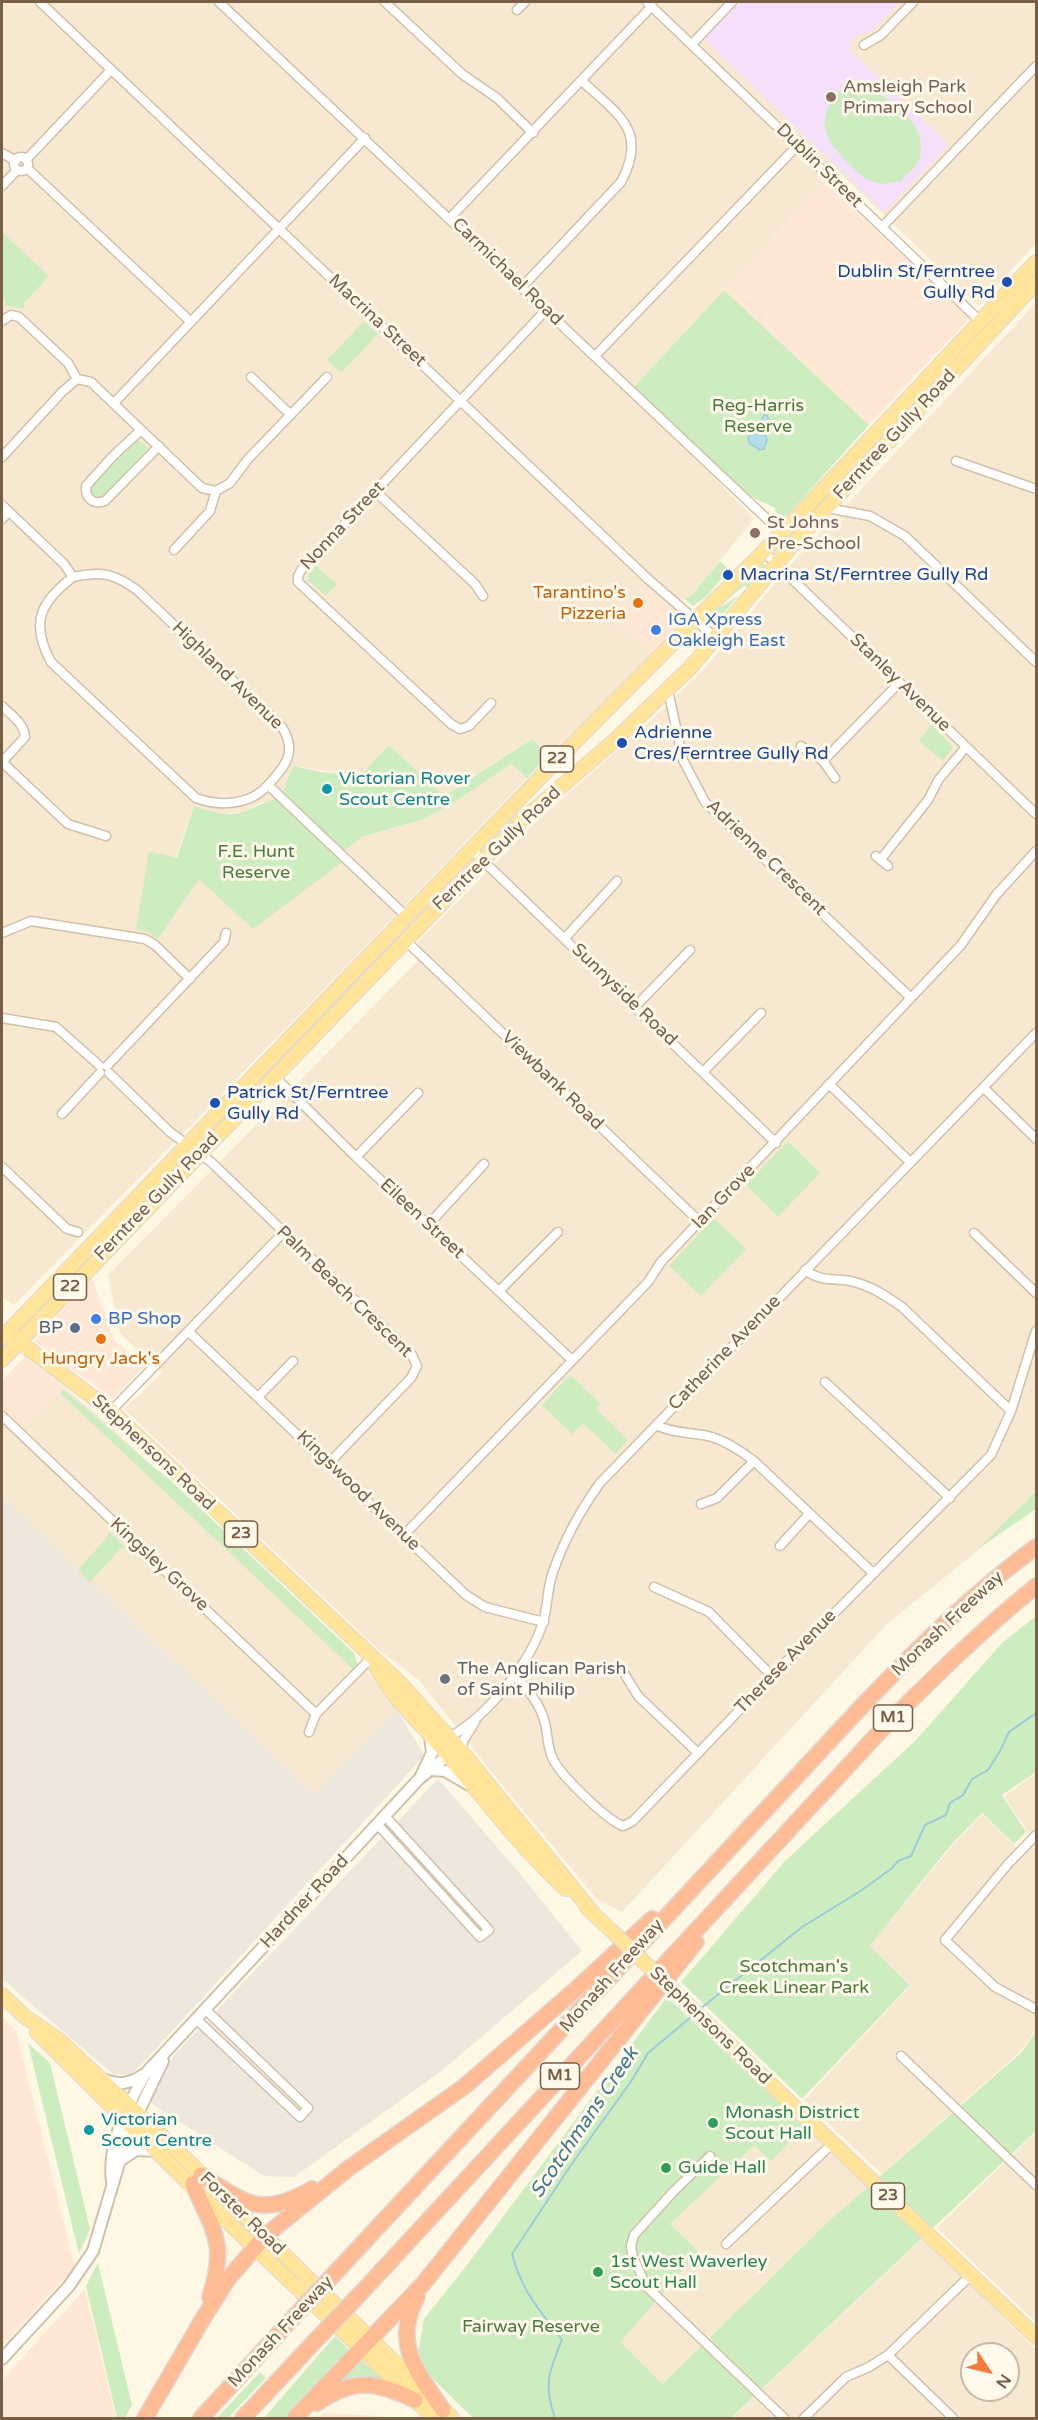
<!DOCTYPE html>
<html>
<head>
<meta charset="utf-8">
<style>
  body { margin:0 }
  #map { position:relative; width:1038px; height:2420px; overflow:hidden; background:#fef7e3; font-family:"Varela Round",sans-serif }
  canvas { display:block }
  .frame { position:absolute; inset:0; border:3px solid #795e46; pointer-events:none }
  .north { position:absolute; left:960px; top:2342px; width:60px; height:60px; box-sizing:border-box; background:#fff9eb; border:2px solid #c9bba9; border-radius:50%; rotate:125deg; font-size:16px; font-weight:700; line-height:24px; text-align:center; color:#795e46 }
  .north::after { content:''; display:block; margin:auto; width:21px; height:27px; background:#f47a3d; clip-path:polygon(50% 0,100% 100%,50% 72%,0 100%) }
</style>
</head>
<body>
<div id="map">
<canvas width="1038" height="2420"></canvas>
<div class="frame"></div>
<div class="north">N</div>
</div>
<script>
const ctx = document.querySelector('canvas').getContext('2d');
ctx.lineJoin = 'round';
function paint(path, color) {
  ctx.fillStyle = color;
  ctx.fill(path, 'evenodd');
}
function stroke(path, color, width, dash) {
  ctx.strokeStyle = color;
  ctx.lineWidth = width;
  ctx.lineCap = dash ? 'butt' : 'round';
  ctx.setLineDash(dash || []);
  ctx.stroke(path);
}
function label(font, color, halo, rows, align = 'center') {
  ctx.font = font + ' "Varela Round",sans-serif';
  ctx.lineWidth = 6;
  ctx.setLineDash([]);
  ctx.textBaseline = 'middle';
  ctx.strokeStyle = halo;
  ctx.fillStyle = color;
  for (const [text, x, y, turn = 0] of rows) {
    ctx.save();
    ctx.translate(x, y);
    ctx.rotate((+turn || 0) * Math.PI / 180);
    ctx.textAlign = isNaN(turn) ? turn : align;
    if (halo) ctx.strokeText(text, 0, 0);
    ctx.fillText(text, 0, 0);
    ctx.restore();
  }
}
const residential = new Path2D(`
  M2 2H1036V243L979 306 836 169 631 390 754 519 690 597 683 598 676 609 646 582 612 619 652 657 549 755 531 739 444 796 389 745 362 776 293 766 282 793 275 800 259 803 243 812 219 814 194 806 149 932 158 939 199 879 342 862 344 851 362 837 423 819 511 764 527 778 312 1002 14 1305 2 1297Z
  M1036 303V1490L980 1549 887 1624 622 1912 597 1899 502 1785 419 1680 380 1651 124 1409 162 1373 120 1333 108 1275 417 962 418 942 538 820 657 715 708 665 792 563ZM600 1404 596 1409 615 1454 583 1423Z
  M64 1387 107 1423 367 1672 397 1710 316 1796 2 1497V1410L22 1430Z
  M1036 1774V2029L1021 2051 882 2174 804 2100 911 1985 870 1946 951 1847 982 1814 1024 1855 1035 1843 1004 1796Z
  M804 2127 868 2187 830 2220 661 2384 619 2342 699 2252 670 2224 754 2144 771 2160Z
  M1036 2132V2322L937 2228Z
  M923 2238 1036 2350V2418H732ZM972 2354H1008V2390H972Z
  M324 2413 378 2416 381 2418H318Z`);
const commercial = new Path2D(`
  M824 182 970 318 869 425 724 290Z
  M646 582 688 621 652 657 612 619Z
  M92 1278 114 1340 144 1366 113 1399 34 1341Z
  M25 1357 64 1387 22 1430 2 1410V1380Z
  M2 2016 16 2031 75 2267 2 2346Z
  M85 2289 116 2418H2V2380Z`);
const industrial = new Path2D(`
  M2 1497 315 1795 397 1710 423 1753V1757L140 2066 128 2075 113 2074 2 1979Z
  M438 1779 517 1870 582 1951 440 2072 294 2177 264 2176 149 2102 174 2055Z`);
const education = new Path2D(`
  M740 2H900L872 31 855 36 849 49 949 145 884 212 704 39Z`);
const green = new Path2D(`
  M864 85C890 99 931 124 919 160 916 167 906 175 900 182 893 182 883 185 877 183 864 180 855 170 846 161 820 134 817 117 842 88Z
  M2 232 49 276 24 303V308L5 306V301L2 298Z
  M724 290 869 425 784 519 775 511V508L735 489 631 390Z
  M364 321 378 334 341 373 327 360Z
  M137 439 148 448 106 495 99 500 93 499 89 493 90 487 123 451Z
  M720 561 729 570 707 596 693 606 683 598 690 597Z
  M763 564 766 566 749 587 744 586 730 597 729 595 746 582Z
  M316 566 337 584 326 596 308 580V574Z
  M738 596 713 626 708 624 710 614 718 604 722 606Z
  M931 725 953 747 943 761 919 741Z
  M532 739 549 755 527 778 511 764 453 803 423 819 362 837 344 851 282 793 293 766 321 772 361 775 389 745 444 796Z
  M276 799 342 862 253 929 199 879 158 939 148 932 136 929 149 851 177 858 194 806C210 811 228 818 245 811 256 807 264 802 276 799Z
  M788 1141 820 1173 778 1217 746 1185Z
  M714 1218 746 1249 701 1296 669 1266Z
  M570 1375 601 1404 596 1409 628 1440 615 1454 583 1423 572 1434 542 1405Z
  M63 1390C100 1418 132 1451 169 1479L354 1653 357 1662 353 1669 60 1393Z
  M1036 1491V1509L978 1549Z
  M108 1531 126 1548H121L90 1582 78 1570 108 1536Z
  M1036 1616V1772L1002 1795 1026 1832 1014 1844 982 1813 950 1846 870 1946 910 1985 802 2099 681 1982 785 1861 915 1741 1002 1643Z
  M667 1997 804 2127 771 2161 754 2145 670 2224 699 2252 620 2342 662 2384 830 2220 1022 2052 1036 2031V2131L731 2418H473L432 2378 422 2365 418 2352 424 2319 467 2265Z
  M28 2043 50 2063 90 2229 79 2254Z
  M98 2263 132 2405 125 2418H117L86 2286Z
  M335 2336 351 2352 288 2418H264Z
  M367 2361 383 2379 382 2381 335 2385 360 2362Z
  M260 2372 266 2378 228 2418H217Z`);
const water = new Path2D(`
  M764 415H767L769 422 765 428 758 431 756 434 766 436 767 440 764 449 760 450 749 443 748 437 758 427Z`);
const stream = new Path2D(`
  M700 2009 802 1927 859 1892 891 1869 898 1861 911 1856 925 1825 946 1815 950 1803 963 1795 972 1779 988 1770 1000 1751 1009 1732 1036 1713
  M555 2418C543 2385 549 2371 562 2340 539 2309 522 2292 512 2254L571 2165 632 2080 648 2053 691 2017`);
const minor = new Path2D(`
  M40 2 647 578 716 638
  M219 2 784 535
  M385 2 462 74 497 98 533 133
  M647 2 982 323
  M517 10 525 2
  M692 44 732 2
  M864 45 881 35 913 2
  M2 153 16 161
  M14 164a7 7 0 1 1 14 0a7 7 0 1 1-14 0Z
  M26 160 111 70
  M27 168 191 322
  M2 186 17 170
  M450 218 652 6
  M882 227 1036 66
  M522 287 621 182C649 130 617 114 582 81
  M2 321 11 315 19 317 68 363 77 379 91 382 202 488 216 491
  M595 356 797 146
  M251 377 291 415
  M114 403 365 138
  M141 430 113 456 86 486C85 499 94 505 105 501L159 446
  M2 457 62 392 77 379
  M956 461 1036 489
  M375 491 475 584 483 596
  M2 505 64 564 73 577C102 571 113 573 137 590L282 727C298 753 285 766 268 785L406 916
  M827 508 870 516 905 536 1036 662
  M2 519 9 512
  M174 550 210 511 216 491 230 483 248 459 327 377
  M764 552 1036 814
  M73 577C40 602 30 623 51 662L196 798C220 807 251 805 268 785
  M668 690 683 760 705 802 911 998
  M491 703 469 726 460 729 451 724 298 582V576L302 569 546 310
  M2 706C11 715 24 723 25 737L2 762
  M801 746 823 761 835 778
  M823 761 899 683
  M2 762 68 824 106 836
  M471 849 776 1143
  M876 856 888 866
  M881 859 928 800 939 779 966 747
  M2 933 31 921 145 939 155 945 190 979
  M565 938 617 881
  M405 940 700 1222
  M635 1007 690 950
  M2 1018 56 1027 100 1066
  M107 1066 224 942 226 933
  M703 1072 761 1013
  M109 1073 170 1132 211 1162 412 1355 417 1366 411 1378 329 1463
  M274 1076 356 1157 572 1360
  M829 1084 910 1162
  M984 1088 1036 1139
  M62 1114 100 1073
  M356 1157 418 1093
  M2 1167 67 1229 78 1232
  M429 1224 484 1164
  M974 1233 1036 1293
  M805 1270C821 1282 832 1278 850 1281 870 1285 886 1296 902 1307L1011 1411
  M499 1291 558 1232
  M189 1332 466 1595 485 1607 544 1622
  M825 1382 950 1498
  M258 1397 293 1361
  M111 1411 284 1232
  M2 1416 316 1714 371 1658
  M656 1425C674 1434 693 1432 712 1437 728 1442 741 1451 754 1461L873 1573
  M701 1504 717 1498 754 1461
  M404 1535 648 1282 661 1262 961 945 996 895 1036 851
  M780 1546 809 1514
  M654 1587 709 1612 772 1676
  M624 1673 638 1696 698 1753
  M515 1676C528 1690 540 1703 545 1723 548 1735 547 1748 553 1759 561 1776 607 1820 623 1826L633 1821 772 1676 991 1455 1011 1411 1036 1331
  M309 1732 316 1714
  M449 1737C486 1718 531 1662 543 1622 548 1606 547 1588 553 1572 564 1540 580 1511 600 1483L1036 1033
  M462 1752 463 1741 475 1722
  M377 1824 480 1937 489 1930 385 1816
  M1036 1835 1008 1864 945 1940 995 1987 1036 2009
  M196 2019 300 2117 308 2108 205 2009
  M901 2056 1036 2185
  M710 2156 673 2192 634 2235 631 2246 632 2254 646 2286 784 2418
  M726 2244 833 2143
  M888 2355 953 2418
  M804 2418 846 2377 869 2367 888 2355 971 2275`);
const tertiary = new Path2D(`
  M432 1770 445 1771 469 1785
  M421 1776 432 1753 430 1736
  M105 2080C120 2085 129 2084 143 2075
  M121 2160 136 2150 157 2151
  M112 2182C107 2142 127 2108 145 2074L419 1779 448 1755
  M2 2359 69 2286 93 2251 127 2136 163 2061`);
const primary = new Path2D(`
  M13 1337 111 1411 401 1684 462 1752 593 1913
  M2 1338 555 762 782 533 1036 262
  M2 1360 521 821 614 741 691 667 793 544 1036 283
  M376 1667C394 1701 424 1726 448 1755 486 1801 522 1849 566 1889
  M587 1908 614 1933
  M2 1995 24 2016 59 2040 163 2137 452 2418
  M37 2032 233 2227 434 2418
  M739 2054 1036 2337`);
const motorway = new Path2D(`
  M201 2175C246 2203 260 2219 312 2189
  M193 2184C214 2233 227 2242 210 2297
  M337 2271 864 1704C918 1648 974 1592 1036 1547
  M361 2293 885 1726C934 1677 983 1629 1036 1586
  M417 2297C392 2344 417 2372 443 2410
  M317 2403C355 2377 375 2382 415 2400
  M145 2418 204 2317 228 2279 265 2236 349 2168 465 2086 574 1991 652 1919
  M201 2418 293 2318
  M243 2418 316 2340
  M295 2418 423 2284 696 1942`);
const primaryBridge = new Path2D(`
  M614 1933 739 2054`);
const motorwayBridge = new Path2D(`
  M293 2318 337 2271
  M316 2340 361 2293`);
const markers = [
  [831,97,6,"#8d6e63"],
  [1007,282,6,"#1a4fb4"],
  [755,533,6,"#8d6e63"],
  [728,575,6,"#1a4fb4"],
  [638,603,6,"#e8710a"],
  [656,630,6,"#3f7fe0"],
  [622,743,6,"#1a4fb4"],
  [327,789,6,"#0f9aa8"],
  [215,1103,6,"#1a4fb4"],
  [96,1319,6,"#3f7fe0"],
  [75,1328,6,"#5c6f8a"],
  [101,1339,6,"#e8710a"],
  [445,1679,6,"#6b7280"],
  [713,2123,6,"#2e9e5b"],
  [89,2130,6,"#0f9aa8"],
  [666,2168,6,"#2e9e5b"],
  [598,2272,6,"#2e9e5b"]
];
const shields = [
  [557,759,33],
  [70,1287,33],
  [241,1534,33],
  [893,1718,39],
  [560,2076,39],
  [888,2196,33]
];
const shieldNames = [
  ["22",557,759],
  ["22",70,1287],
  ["23",241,1534],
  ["M1",893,1718],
  ["M1",560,2076],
  ["23",888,2196]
];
const educationNames = [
  ["Amsleigh Park",843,87],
  ["Primary School",843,108],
  ["St Johns",767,523],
  ["Pre-School",767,544]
];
const streetNames = [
  ["Dublin Street",819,166,44],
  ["Carmichael Road",507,272,44],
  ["Macrina Street",377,321,43],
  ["Ferntree Gully Road",895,435,-47],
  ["Nonna Street",343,526,-47],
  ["Highland Avenue",227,676,44],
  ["Stanley Avenue",900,683,44],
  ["Ferntree Gully Road",497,849,-44],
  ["Adrienne Crescent",766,858,44],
  ["Sunnyside Road",624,995,44],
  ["Viewbank Road",552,1081,44],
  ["Ferntree Gully Road",157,1197,-46],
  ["Ian Grove",724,1197,-46],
  ["Eileen Street",422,1219,43],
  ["Palm Beach Crescent",344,1292,44],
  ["Catherine Avenue",725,1353,-46],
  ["Stephensons Road",153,1453,43],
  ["Kingswood Avenue",358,1491,44],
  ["Kingsley Grove",159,1565,43],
  ["Monash Freeway",948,1624,-43],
  ["Therese Avenue",786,1662,-46],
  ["Hardner Road",305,1902,-47],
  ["Monash Freeway",612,1976,-48],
  ["Stephensons Road",710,2026,44],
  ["Forster Road",242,2214,44],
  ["Monash Freeway",281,2332,-47]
];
const transitNames = [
  ["Dublin St/Ferntree",995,272,"right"],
  ["Gully Rd",995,293,"right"],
  ["Macrina St/Ferntree Gully Rd",740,575],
  ["Adrienne",634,733],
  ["Cres/Ferntree Gully Rd",634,754],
  ["Patrick St/Ferntree",227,1093],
  ["Gully Rd",227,1114]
];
const parkNames = [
  ["Reg-Harris",758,406],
  ["Reserve",758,427],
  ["F.E. Hunt",256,852],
  ["Reserve",256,873],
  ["Scotchman's",794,1967],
  ["Creek Linear Park",794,1988],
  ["Fairway Reserve",531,2327]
];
const foodNames = [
  ["Tarantino's",626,593],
  ["Pizzeria",626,614],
  ["Hungry Jack's",101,1359,"center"]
];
const shopNames = [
  ["IGA Xpress",668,620],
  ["Oakleigh East",668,641],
  ["BP Shop",108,1319]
];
const cultureNames = [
  ["Victorian Rover",339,779],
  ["Scout Centre",339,800],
  ["Victorian",101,2120],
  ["Scout Centre",101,2141]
];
const serviceNames = [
  ["BP",63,1328]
];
const worshipNames = [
  ["The Anglican Parish",457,1669],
  ["of Saint Philip",457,1690]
];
const leisureNames = [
  ["Monash District",725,2113],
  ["Scout Hall",725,2134],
  ["Guide Hall",678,2168],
  ["1st West Waverley",610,2262],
  ["Scout Hall",610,2283]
];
const waterNames = [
  ["Scotchmans Creek",585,2123,-56]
];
paint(residential, '#f7e9d1');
paint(commercial, '#ffe7d6');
paint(industrial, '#ede7de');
paint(education, '#f4e0fb');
paint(green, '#cdedc0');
paint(water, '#b6ddea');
stroke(water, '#9bcbdd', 1.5);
stroke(stream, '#9bcbdd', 2);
stroke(minor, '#d1bfa8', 11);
stroke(tertiary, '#d1bfa8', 14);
stroke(primary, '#dfd8d3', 16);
stroke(motorway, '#dfd8d3', 18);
stroke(minor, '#fff', 8);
stroke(tertiary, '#fff', 10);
stroke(primary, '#ffe499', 14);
stroke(motorway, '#febb94', 15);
stroke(primaryBridge, '#dfd8d3', 16, []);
stroke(motorwayBridge, '#dfd8d3', 18, []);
stroke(primaryBridge, '#ffe499', 14);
stroke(motorwayBridge, '#febb94', 15);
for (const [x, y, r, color] of markers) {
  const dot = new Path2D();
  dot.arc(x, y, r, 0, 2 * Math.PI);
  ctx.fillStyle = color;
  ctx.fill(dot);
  stroke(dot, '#fff9eb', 2);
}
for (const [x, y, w] of shields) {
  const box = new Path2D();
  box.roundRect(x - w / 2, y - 13, w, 26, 4.5);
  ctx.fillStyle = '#fff9eb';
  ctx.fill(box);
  stroke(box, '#795e46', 1.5);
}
label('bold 16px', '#795e46', null, shieldNames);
label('18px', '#785e54', '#fff9eb', educationNames, 'left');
label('18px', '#795e46', '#fff9eb', streetNames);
label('18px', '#164399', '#fff9eb', transitNames, 'left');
label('18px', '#477a3b', '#fff9eb', parkNames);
label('18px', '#c56008', '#fff9eb', foodNames, 'right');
label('18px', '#366cbe', '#fff9eb', shopNames, 'left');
label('18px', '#0d838f', '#fff9eb', cultureNames, 'left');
label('18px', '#4e5e75', '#fff9eb', serviceNames, 'right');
label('18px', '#5b616d', '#fff9eb', worshipNames, 'left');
label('18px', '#27864d', '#fff9eb', leisureNames, 'left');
label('italic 20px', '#3d798f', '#fff9eb', waterNames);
</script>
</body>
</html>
